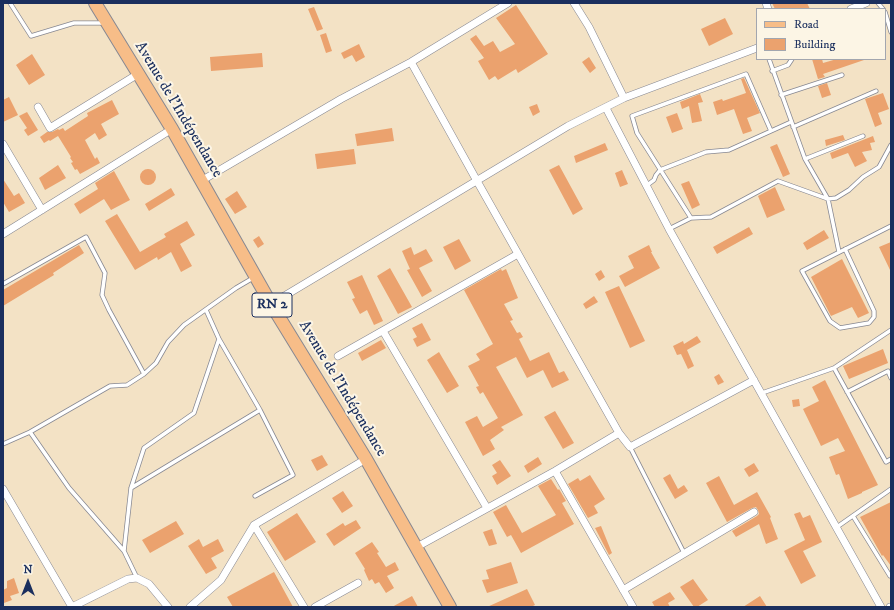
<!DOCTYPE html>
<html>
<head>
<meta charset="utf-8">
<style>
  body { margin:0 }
  #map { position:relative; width:894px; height:610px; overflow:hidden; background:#f3e2c5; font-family:"IM FELL DW Pica",serif }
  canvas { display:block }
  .frame { position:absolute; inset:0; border:4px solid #1b2f5e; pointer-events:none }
  .legend { position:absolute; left:756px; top:8px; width:130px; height:52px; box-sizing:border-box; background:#fcf5e5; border:1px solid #a2a6af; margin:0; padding:5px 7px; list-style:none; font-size:12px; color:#1b2f5e }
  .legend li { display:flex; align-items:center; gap:8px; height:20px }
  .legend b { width:20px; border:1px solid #a2a6af }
  .north { position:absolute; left:8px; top:562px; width:40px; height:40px; -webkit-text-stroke:3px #fcf5e5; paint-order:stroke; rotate:0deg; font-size:11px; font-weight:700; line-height:16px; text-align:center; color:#1b2f5e }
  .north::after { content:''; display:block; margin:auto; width:14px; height:18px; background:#1b2f5e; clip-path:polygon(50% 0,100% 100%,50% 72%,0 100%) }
</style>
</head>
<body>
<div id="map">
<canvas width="894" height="610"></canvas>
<div class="frame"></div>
<ul class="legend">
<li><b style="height:5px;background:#f7bd88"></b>Road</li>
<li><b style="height:11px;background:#eba26e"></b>Building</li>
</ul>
<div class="north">N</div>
</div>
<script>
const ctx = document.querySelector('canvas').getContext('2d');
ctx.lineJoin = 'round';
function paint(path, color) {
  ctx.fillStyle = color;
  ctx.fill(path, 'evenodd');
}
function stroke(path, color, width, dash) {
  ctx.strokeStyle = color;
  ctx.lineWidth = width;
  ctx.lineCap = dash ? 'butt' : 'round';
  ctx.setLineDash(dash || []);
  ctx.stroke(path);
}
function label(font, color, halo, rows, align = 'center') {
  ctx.font = font + ' "IM FELL DW Pica",serif';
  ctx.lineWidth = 4;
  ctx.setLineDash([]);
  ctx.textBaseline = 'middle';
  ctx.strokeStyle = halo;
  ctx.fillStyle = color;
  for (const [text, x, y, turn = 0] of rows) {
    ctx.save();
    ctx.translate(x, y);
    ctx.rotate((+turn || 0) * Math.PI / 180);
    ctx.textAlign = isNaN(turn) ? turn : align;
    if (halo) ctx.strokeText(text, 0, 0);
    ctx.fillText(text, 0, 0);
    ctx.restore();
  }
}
const building = new Path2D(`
  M772 3H807L810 9H775Z
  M516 5 548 54 518 73 516 69 498 80 495 76 489 80 478 61 484 58 470 39 476 35 484 46 493 41 500 52 515 44 496 18Z
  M314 7 323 29 317 31 308 9Z
  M725 18 733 34 709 46 701 29Z
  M326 33 332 51 326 53 320 35Z
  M359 44 365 57 356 62 352 55 344 59 341 53Z
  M262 53 263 67 211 71 210 57Z
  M32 54 45 75 29 85 16 65Z
  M589 57 596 68 590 73 582 62Z
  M812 59H822L823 63 837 59H864V60L823 74 825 77 818 79Z
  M744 78 760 113 747 118 752 131 743 134 734 109 717 115 713 102 722 99 723 101 746 93 741 79Z
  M827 83 831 95 822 98 818 86Z
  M883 93 889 109 878 113 882 124 875 127 865 99Z
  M700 94 703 102 698 103 702 121 692 123 689 106 682 109 680 102Z
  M9 97 18 115 3 122V100Z
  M112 100 119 114 101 124 107 135 99 140 95 133 85 140 95 159 97 157 100 163 80 174 77 169 75 170 71 163 73 162 70 158 71 157 58 136 50 141 49 140 44 143 40 137 47 132H52L58 129 59 130 63 128 65 131 88 116 87 113Z
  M537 104 540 112 533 116 529 107Z
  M27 112 38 130 28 136 24 130 27 128 19 116Z
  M677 113 683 129 672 133 666 117Z
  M392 128 394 141 357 146 355 134Z
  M843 135 845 140 826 146 825 140Z
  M873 136 875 142 870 143 872 150 862 152 867 161 855 167 848 153 832 159 830 153Z
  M605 143 608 150 576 163 574 156Z
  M777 144 790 174 783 177 770 147Z
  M354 149 356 164 317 169 315 154Z
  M58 165 66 178 45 190 39 178Z
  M559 165 583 209 573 215 549 170Z
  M140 177a8 8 0 1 1 16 0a8 8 0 1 1-16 0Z
  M622 170 628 184 620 187 615 173Z
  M114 171 130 200 111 210 104 199 80 214 74 204 98 189 95 183Z
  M3 179 14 196 19 193 25 203 9 212 3 202Z
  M689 181 700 205 692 209 681 184Z
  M775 187 785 210 767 218 758 196Z
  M171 188 175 195 149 211 145 204Z
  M237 191 247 207 235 214 225 199Z
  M117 214 140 252 166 237 164 234 187 221 195 235 180 244 192 266 181 272 171 252 158 260 157 257 135 270 105 221Z
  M749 227 753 234 717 254 713 247Z
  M824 230 829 238 807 250 803 243Z
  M259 236 264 244 258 248 253 240Z
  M459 239 471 261 455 270 443 247Z
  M891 242V272L879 247Z
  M79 245 84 253 53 273 54 275 3 306V290Z
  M649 245 652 252H651L660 268 625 287 619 276 634 268 628 256Z
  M411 247 414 255 426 249 433 261 419 268 432 291 422 297 407 270 410 269 402 251Z
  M842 259 869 313 858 318 852 307 831 316 811 277Z
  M390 268 412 307 398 314 377 276Z
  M501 269 502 271 506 269 518 298 504 304 513 320 510 321 517 333 520 332 523 337 519 339 530 361 549 352 559 373 564 371 569 380 552 388 543 370 527 378 516 357 496 367 523 415 501 427 504 430 490 440 495 449 483 456 465 422 477 416 483 427 498 418 483 392 480 394 476 387 479 386 468 366 480 360 476 354 493 344 464 290Z
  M601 270 605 277 599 281 595 274Z
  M362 275 383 321 374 325 367 310 360 314 352 299 355 298 347 282Z
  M619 286 645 341 630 348 605 292Z
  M594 296 598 302 586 309 583 304Z
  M422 323 431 340 417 347 413 339 417 337 412 328Z
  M697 336 701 342 687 350 694 366 688 369 681 354 677 355 673 346 683 341 684 344Z
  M381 340 386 348 362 361 358 353Z
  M883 349 888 363 849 379 843 366Z
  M439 352 459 386 447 393 427 360Z
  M719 374 724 382 718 385 714 377Z
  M825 380 878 485 862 492V493L848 499 839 474 836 475 829 457 845 451 838 438 821 446 803 409 819 401 812 387Z
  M799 399 800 406 793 407 792 400Z
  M555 411 574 443 563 449 544 417Z
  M322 455 328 465 317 471 311 460Z
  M538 457 542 464 528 473 524 466Z
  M500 460 511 476 497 485 492 476 497 473 492 465Z
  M754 463 759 471 749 477 744 469Z
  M670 474 678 489 684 485 688 491 675 499 663 478Z
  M590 475 605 499 594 506 598 513 588 518 568 484 578 478 580 481Z
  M719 476 734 505 757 492 771 517 770 518 778 539 766 544 759 524 736 537 732 531 757 516 759 514 758 510 756 507 752 508 727 522 706 483Z
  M551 479 558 490 559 489 566 501 562 503 574 524 521 553 511 535 507 537 493 512 506 505 522 533 556 515 538 486Z
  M343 491 353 506 342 513 332 498Z
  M891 502V566L883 555 882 556 860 517Z
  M800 512 803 518 810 515 822 542 803 551 816 576 801 584 784 551 805 540 794 514Z
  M297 513 316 542 285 561 267 532Z
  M356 520 361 528 334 546 326 534 343 523 345 526Z
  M176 521 184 534 150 553 142 540Z
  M601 526 612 553 609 555 595 528Z
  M492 529 497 544 489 546 483 532Z
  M199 539 203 547 218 539 224 551 211 558 217 568 206 574 188 546Z
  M372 542 379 552 377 553 386 567 395 562 399 570 387 576 394 588 386 593 379 582 375 584 372 579 369 581 364 570 365 569 355 553Z
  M511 562 518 583 487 593 482 580 489 579 486 570Z
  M274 572 293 607H233L227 597Z
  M14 578 19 593 10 596 12 600 4 603 3 590 7 588V581Z
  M693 579 708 600 697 607H694L680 587Z
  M527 589 535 605 531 607H487Z
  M670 592 675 599 668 603 670 607H655L652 602Z
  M412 596 418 607H392Z
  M760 596 767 607H743Z`);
const service = new Path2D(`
  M10 3 31 36 74 23H105
  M878 3 883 9
  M885 12 891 32
  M769 59 805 159 828 199 839 252
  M772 71 788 65 792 59
  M781 95 842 75
  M793 127 876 91
  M805 159 863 136
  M646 186 654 180 656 175 660 170 706 152 729 150 791 122
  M691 218 637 133 632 116 746 74 771 131
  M669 229 691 218 711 217 778 181 828 199 836 198 849 190 863 177 879 167 891 145
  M845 249 874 311V317L869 323 840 328 830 321 802 271 891 226
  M3 284 86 237 105 273 102 295 109 310 144 374
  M206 310 219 339 260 410 293 475 255 496
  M834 368 886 462 891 459
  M847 392 888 371 891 378
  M762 393 834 368 891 330
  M30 432 69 488 124 551 137 578
  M3 444 30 432 110 386 127 385 144 374 156 363 168 342 184 325 236 288 253 278
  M630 447 684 553
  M131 488 260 410
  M853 516 890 576H891
  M837 527 891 489
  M124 551 131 488 144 448 194 413 219 339`);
const minor = new Path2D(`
  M574 3 589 27 624 98
  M766 3 768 9
  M851 9 866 3
  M411 62 477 181 619 433 630 447 754 380
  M38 107 50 128 138 74
  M606 108 669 229 881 607
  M3 144 42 210
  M201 181 341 99 411 62 508 3
  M3 234 172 129
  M271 304 568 126 624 98 757 48
  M383 331 487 508
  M338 356 518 254
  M555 471 633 607
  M3 489 72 607
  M254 525 304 607
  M415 548 555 471 619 433
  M623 590 754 512
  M72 607 128 579 137 578 149 584 168 607
  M190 607 221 580 254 525 366 459
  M315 607 358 583
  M890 607H891`);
const primary = new Path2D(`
  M95 3 172 129 271 304 366 459 450 607`);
const shields = [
  [272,305,40]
];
const shieldNames = [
  ["RN 2",272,305]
];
const streetNames = [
  ["Avenue de l'Indépendance",178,110,59],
  ["Avenue de l'Indépendance",342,389,59]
];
paint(building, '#eba26e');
stroke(service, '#878892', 5);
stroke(minor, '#878892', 8);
stroke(primary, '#878892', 14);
stroke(service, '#fff', 3.5);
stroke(minor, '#fff', 7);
stroke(primary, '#f7bd88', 12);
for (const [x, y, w] of shields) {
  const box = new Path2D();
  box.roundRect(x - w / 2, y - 12, w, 24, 3);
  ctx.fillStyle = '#fcf5e5';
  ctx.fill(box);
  stroke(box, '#1b2f5e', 1);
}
label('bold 14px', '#1b2f5e', null, shieldNames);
label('15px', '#1b2f5e', '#fcf5e5', streetNames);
</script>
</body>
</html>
